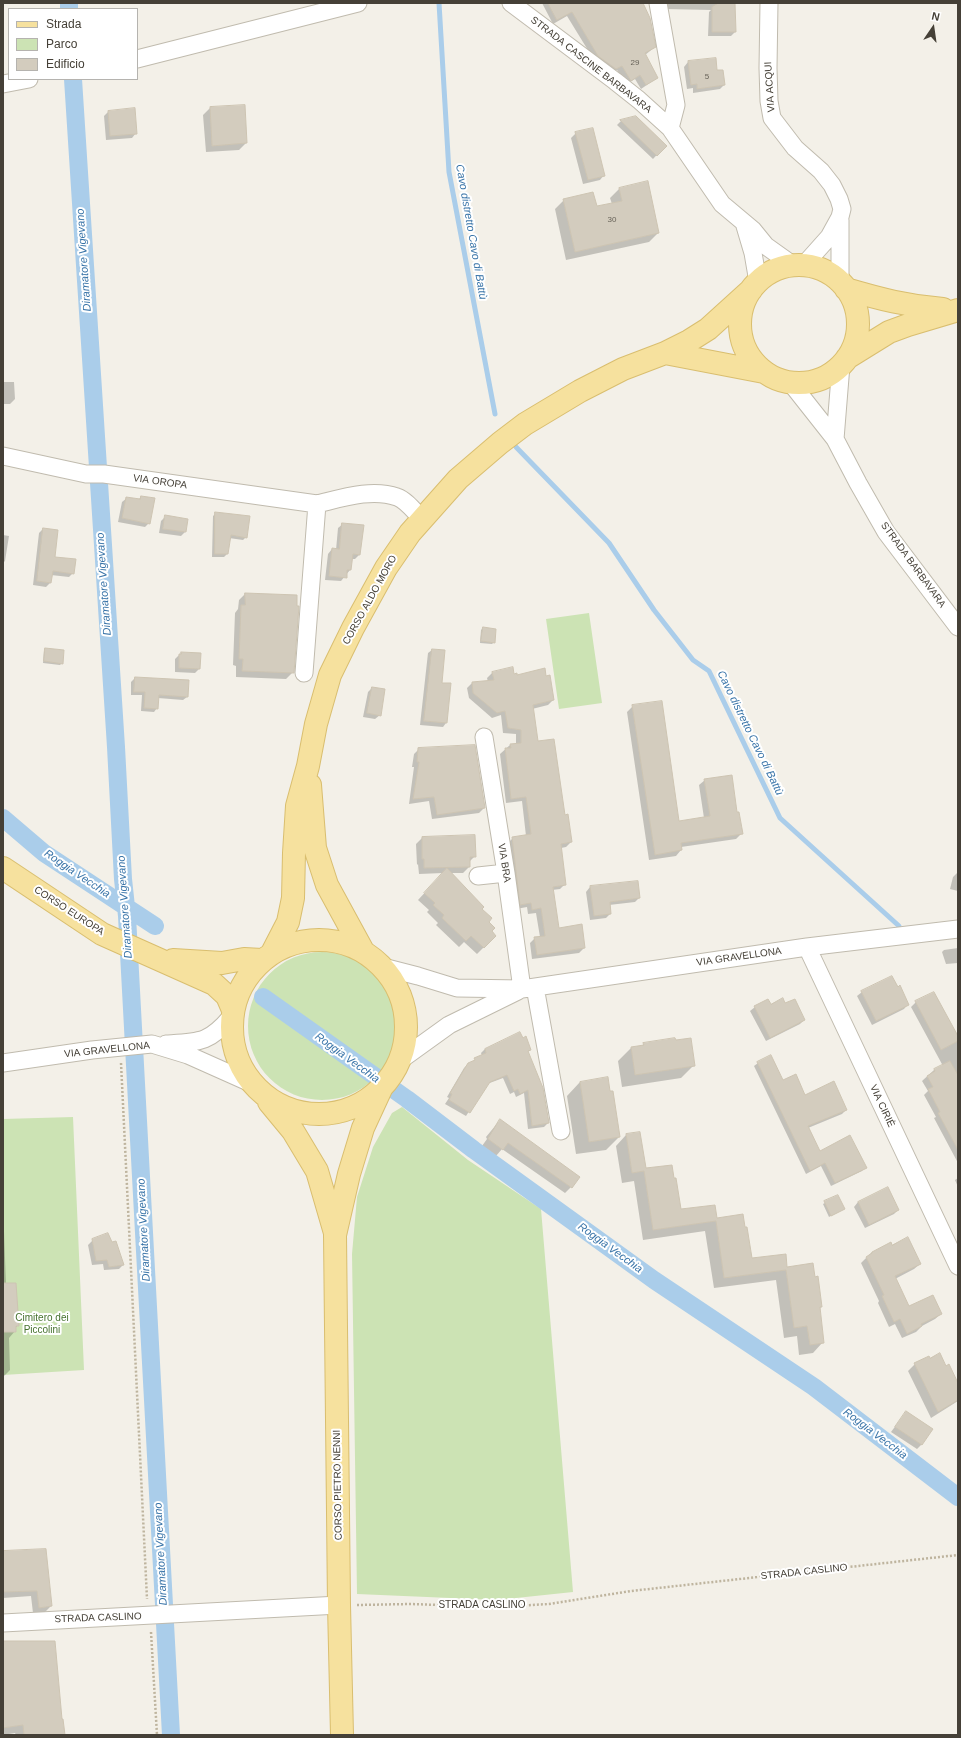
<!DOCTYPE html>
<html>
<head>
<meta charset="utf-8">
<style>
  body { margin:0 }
  #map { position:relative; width:961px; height:1738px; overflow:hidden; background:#f3f0e8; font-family:Arial,sans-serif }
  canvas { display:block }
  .frame { position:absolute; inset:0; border:4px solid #454037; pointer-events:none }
  .legend { position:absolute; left:8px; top:8px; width:130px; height:72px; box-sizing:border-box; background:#fff; border:1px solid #b5b3af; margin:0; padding:5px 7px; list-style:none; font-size:12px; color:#454037 }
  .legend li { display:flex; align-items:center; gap:8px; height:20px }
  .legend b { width:20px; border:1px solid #b5b3af }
  .north { position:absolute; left:913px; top:8px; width:40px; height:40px; -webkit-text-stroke:3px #fff; paint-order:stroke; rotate:13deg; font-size:11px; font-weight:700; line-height:16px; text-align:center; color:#454037 }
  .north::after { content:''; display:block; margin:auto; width:14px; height:18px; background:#454037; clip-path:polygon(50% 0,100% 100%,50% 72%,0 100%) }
</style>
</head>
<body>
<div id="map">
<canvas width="961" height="1738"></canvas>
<div class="frame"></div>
<ul class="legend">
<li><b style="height:5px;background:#f6e19e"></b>Strada</li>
<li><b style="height:11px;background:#cce3b4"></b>Parco</li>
<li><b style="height:11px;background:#d3ccbe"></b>Edificio</li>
</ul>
<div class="north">N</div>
</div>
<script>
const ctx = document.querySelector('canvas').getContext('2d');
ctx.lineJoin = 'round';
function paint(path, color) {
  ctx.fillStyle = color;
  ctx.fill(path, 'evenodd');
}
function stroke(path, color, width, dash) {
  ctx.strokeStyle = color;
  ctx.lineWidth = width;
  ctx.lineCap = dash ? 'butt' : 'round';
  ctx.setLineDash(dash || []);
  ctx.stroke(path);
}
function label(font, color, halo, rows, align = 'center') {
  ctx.font = font + ' Arial,sans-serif';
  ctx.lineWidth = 4;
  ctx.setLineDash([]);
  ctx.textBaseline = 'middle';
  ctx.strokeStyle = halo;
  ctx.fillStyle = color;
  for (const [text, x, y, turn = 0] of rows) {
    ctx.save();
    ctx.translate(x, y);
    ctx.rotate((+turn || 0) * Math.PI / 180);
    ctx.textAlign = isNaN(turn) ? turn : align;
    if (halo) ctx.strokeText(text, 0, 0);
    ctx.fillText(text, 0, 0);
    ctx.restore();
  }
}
const green = new Path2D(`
  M589 613 602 703 559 709 546 619Z
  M248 1026a74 74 0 1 1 148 0a74 74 0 1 1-148 0Z
  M402 1107 468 1160 541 1209 573 1592 497 1600 357 1594 352 1254 357 1197 373 1147 392 1113Z
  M73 1117 84 1370 3 1375V1119Z`);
const shadow = new Path2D(`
  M542 3H642L655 47 645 55 657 78 641 89 635 79 626 84 617 70 611 73 594 60 567 16 553 24Z
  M666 3H735V32L731 36H708L709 12 711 10 666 9Z
  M688 62 717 71 724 85 720 89 693 93V88L687 89 684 67Z
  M244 106 246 143 239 150 206 152 203 115 210 108Z
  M108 112 136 133 132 138 106 140 104 116Z
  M635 117 665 146 653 159 617 125 621 121Z
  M576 133 604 175 600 180 583 184 571 138Z
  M619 189 658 233 649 242 566 260 555 209 564 200 596 208 612 204 610 198Z
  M3 382H14L15 399 10 404H3Z
  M141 497 149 523 145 527 118 522 122 502 127 498 138 500Z
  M216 513 246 537 243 540 229 538 227 554 224 557H212L213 516Z
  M165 517 185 532 181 536 159 533 161 521Z
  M343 524 359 555 355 559H351L350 570 341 581 325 580 328 554 332 549 336 550 338 528Z
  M43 529 54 557 73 573 69 577 51 575 50 583 46 587 33 585 39 533Z
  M3 535 9 536 5 561 3 563Z
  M245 594 293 672 286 679 236 677V666L233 665 235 613 238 609 239 600Z
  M483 628 494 642 492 644 480 643 481 630Z
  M46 649 62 663 60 665 43 663 44 651Z
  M432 650 444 651 441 684H450L446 723 443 727 420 725 428 653Z
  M181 653 199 669 195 673 175 672V659Z
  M492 673 516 676 553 700 548 705 532 709 537 742 564 816 571 842 566 847 561 848 565 884 560 889 552 890 558 929 584 948 579 953 532 959 530 943 535 938 540 937 536 913 528 914 527 907 516 909 508 843 513 838 526 836 522 801 506 803 500 754 510 745 516 744V734L503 733 501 715 492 718 469 698 467 688 472 683 488 682 487 678Z
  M135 678 187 697 183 700 158 698 157 708 154 712 141 711 142 695H131V682Z
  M372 688 380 715 375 719 363 717 368 692Z
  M633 706 679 822 704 818 699 785 705 780 736 813 741 834 736 839 681 847V850L676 856 649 860 627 712Z
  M474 746 484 808 479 813 432 819 429 801 409 804 414 767H412L414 754 419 749Z
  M422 838 475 856 469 862V867L463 873H450L481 909 490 931 495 936 477 954 464 942 459 947 436 925 438 923 427 912 429 910 418 900 443 873 419 874 418 864 417 865 416 844Z
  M958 872V891L950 889 953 877Z
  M590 887 639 898 635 902 609 905 610 914 606 918 590 920 586 892Z
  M958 948V963L946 964 942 952 944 950Z
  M892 977 908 1004 904 1009 872 1025 857 996 862 992Z
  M916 1002 958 1038V1163L934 1118 936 1117 924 1095 928 1091 922 1081 934 1070 943 1066 911 1007Z
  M771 1006 804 1020 800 1024 766 1041 750 1011 755 1007Z
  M520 1034 530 1049 528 1052 548 1123 544 1127 528 1129 524 1093 516 1097 514 1092 510 1094 503 1078 487 1084 466 1116 445 1104 449 1098 447 1097 464 1068 468 1064 482 1056 481 1053 485 1049Z
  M675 1041 694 1065 681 1078 622 1087 618 1061 631 1048 641 1046 644 1044Z
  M758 1063 805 1096 846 1110 842 1114 808 1128 819 1152 865 1167 862 1171 831 1186 821 1166 806 1174 754 1066Z
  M580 1082 619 1137 606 1150 576 1154 567 1096Z
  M500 1120 571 1187 565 1193 502 1149 496 1156 482 1146 487 1139 486 1137Z
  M626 1135 645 1170 680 1210 716 1219 751 1259 787 1268 821 1307 819 1309 823 1342 813 1353 799 1355 797 1336 784 1338 776 1280 714 1288 705 1231 643 1240 634 1181 622 1183 616 1146Z
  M958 1178V1187L955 1180Z
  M838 1196 844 1209 829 1217 823 1204Z
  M858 1202 898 1210 894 1214 865 1228 854 1207Z
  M3 1205 6 1284 18 1325 15 1328V1331L9 1338 10 1370 3 1377Z
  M93 1240 123 1265 119 1269 104 1270 103 1264 92 1265 88 1245Z
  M892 1246 920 1264 914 1269 895 1279 908 1308 941 1314 935 1319 922 1326 916 1332 902 1338 895 1324 889 1327 878 1303 879 1301 861 1263 872 1252Z
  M930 1359 946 1367 958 1387V1401L931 1418 908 1371 915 1364Z
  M906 1412 922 1444 917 1449 891 1432Z
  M3 1553 51 1606 45 1612 33 1613 31 1596 3 1598Z
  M3 1642 63 1735H16L15 1733 3 1735Z`);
const stream = new Path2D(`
  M439 3 449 172 495 414
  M516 447 609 543 654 610 693 660 709 671 780 818 899 926`);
const canal = new Path2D(`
  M69 3V9
  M73 79 116 747 123 879 127 916 171 1735
  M3 818 44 853 155 926
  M263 997 407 1099 474 1150 654 1280 814 1387 958 1497`);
const building = new Path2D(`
  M548 3H643L650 18 656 47 645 53 658 78 646 85 640 75 631 81 622 66 616 69 598 56 572 12 557 20Z
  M719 3H735L736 32H712V7Z
  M716 58 717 70H723L725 85 697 89V84L691 85 688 61Z
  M245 105 247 143 212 146 210 107Z
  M135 108 137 134 110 136 108 111Z
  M636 116 667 146 657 156 620 120Z
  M593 128 605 176 588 180 575 132Z
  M648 181 659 233 575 252 563 199 593 192 597 206 622 201 619 188Z
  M141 496 155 498 150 524 122 518 126 497 140 499Z
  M215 512 250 516 247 538 231 535 228 554H215Z
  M165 515 188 519 186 532 163 529Z
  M342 523 364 525 360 555 353 554 351 570H347V578L329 576 332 548 339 549Z
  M43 528 58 530 55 557 76 559 74 574 53 571 51 583 37 581Z
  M245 593 297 595V606H299L294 673 242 671 243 659H239L241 605H245Z
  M483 627 496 629 495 643 481 641Z
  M45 648 64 650 63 664 44 661Z
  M432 649 445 650 442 683H451L447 723 424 721Z
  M181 652 201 653 200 669 179 668V654H181Z
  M513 667 514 674 517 673V675L545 668 546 676 550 675 554 700 533 705 538 741 554 739 565 815 568 814 572 842 561 844 566 885 553 887 559 928 582 924 585 948 537 955 534 937 545 936 541 908 532 910 531 903 520 905 512 837 531 834 526 797 511 799 505 748H511L510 744 521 743V730L508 728 505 711 497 713 473 693 472 682 494 680 492 672Z
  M135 677 189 680 188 697 159 695 158 709 144 708 145 692H134Z
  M372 687 385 689 381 716 367 713Z
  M662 701 679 821 710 816 704 779 732 775 737 812H739L743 834 681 843 682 850 655 855 632 705Z
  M475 745 485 808 437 815 434 797 413 799 419 762H417L418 748Z
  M475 835 476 857H470V867L424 868V859H422V837Z
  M447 868 484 907 482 909 492 918 489 922 495 928 492 931 496 936 484 948 471 936 466 941 442 918 444 915 433 905 435 903 424 893Z
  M638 881 640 898 610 902 611 914 594 916 590 886Z
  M892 976 898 987 900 985 909 1005 876 1021 861 991Z
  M934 992 958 1036V1041L941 1050 915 1001Z
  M783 998 785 1003 795 999 805 1020 770 1038 754 1006 768 999 771 1004Z
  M520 1032 523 1038 526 1036 531 1050 528 1051 543 1088 549 1123 532 1126 528 1090 520 1094 518 1089 514 1091 507 1075 490 1082 470 1113 449 1100 452 1094 450 1093 468 1063 475 1060 474 1058 486 1053 485 1049Z
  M675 1038 676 1040 691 1038 695 1066 635 1075 631 1047 644 1045 643 1043Z
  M771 1055 783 1080 796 1074 805 1095 834 1081 847 1110 808 1126 820 1151 850 1135 867 1168 835 1183 825 1163 810 1171 757 1062Z
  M950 1061 958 1075V1150L938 1113 940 1112 928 1089 933 1087 927 1076 935 1071 934 1069Z
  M608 1077 610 1091H613L620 1137 589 1142 580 1082Z
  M500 1119 580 1177 572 1188 508 1143 503 1150 488 1139Z
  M640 1132 646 1168 672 1165 674 1178H676L681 1209 715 1205 717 1218 743 1214 745 1227H747L752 1258 786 1254 787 1267 813 1263 815 1277 818 1276 822 1307H820L824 1343 810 1345 807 1326 794 1328 786 1270 724 1278 716 1221 653 1230 644 1171 632 1173 626 1134Z
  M888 1187 899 1210 869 1225 858 1202Z
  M838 1195 845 1209 831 1216 824 1201Z
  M108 1233 112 1242 116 1241 124 1265 109 1267 107 1260 96 1261 92 1239Z
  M908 1237 921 1264 895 1276 909 1306 933 1295 942 1314 921 1324 922 1326 907 1334 900 1319 894 1322 882 1296 884 1295 866 1257 872 1253V1252L891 1242 892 1245Z
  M3 1283H16L19 1326H16V1332H3Z
  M940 1353 946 1366 949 1364 958 1383V1400L938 1412 914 1363 929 1356 930 1358Z
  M906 1411 933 1429 922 1445 895 1427Z
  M46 1549 52 1606 39 1608 37 1591 3 1592V1551Z
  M3 1641H55L62 1719H63L65 1735H24L23 1725 3 1728Z`);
const path = new Path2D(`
  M121 1063 147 1599
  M357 1605 411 1604 497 1607 549 1604 631 1591 958 1555
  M151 1632 157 1735`);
const minor = new Path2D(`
  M511 3 615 81 639 100 670 128 722 204 753 230 766 246 794 266
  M658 3 676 105 670 128
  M769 3 768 68 769 101 772 118 795 148 821 171 832 185 839 199 842 209 840 217 829 237 804 265
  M137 59 358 3
  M3 84 29 79
  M840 220V281
  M745 226 753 253 758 282
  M790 382 835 439 858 483 886 532 958 627
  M835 439 841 365
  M3 456 86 474H104L317 504C342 498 372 488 397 497 406 500 415 512 422 519
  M304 673 317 504
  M484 737 506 873 522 989
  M478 876 506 873
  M807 947 958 1266
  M383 967 418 976 457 988 522 989 807 947 958 929
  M535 987 561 1131
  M166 1044C200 1042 209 1043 231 1017
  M399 1061 449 1025 518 991
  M3 1063 92 1050 152 1044 188 1055 253 1084
  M3 1623 339 1605`);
const major = new Path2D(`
  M740 324a59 59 0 1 1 118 0a59 59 0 1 1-118 0Z
  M846 289C880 299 907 306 943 309
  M665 353 764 372
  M847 358 889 332 908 325 958 310
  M310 785 315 848 327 885 363 951
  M3 868 102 934 214 984 227 996 233 1010
  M232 1027a87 87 0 1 1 174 0a87 87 0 1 1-174 0Z
  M272 953 288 922 293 898 294 853 297 806 308 766 316 724 330 675 353 628 386 568 410 533 458 479 500 443 525 424 580 391 623 369 665 353 689 341 708 329 751 290
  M173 960 222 963 244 959 262 960
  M269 1102 293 1131 317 1171 335 1233
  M342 1735 339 1605 335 1235 349 1174 363 1128 381 1089`);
const numberNames = [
  ["29",635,63],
  ["5",707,77],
  ["30",612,220]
];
const streetNames = [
  ["STRADA CASCINE BARBAVARA",591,65,38],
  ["VIA ACQUI",770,87,-94],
  ["VIA OROPA",160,482,8],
  ["STRADA BARBAVARA",913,565,54],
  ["CORSO ALDO MORO",370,600,-61],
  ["VIA BRA",504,863,81],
  ["CORSO EUROPA",69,911,33],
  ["VIA GRAVELLONA",739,957,-8],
  ["VIA GRAVELLONA",107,1050,-6],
  ["VIA CIRIÈ",882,1106,65],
  ["CORSO PIETRO NENNI",338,1485,-91],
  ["STRADA CASLINO",804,1572,-6],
  ["STRADA CASLINO",482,1605],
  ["STRADA CASLINO",98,1618,-2]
];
const parkNames = [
  ["Cimitero dei",42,1318],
  ["Piccolini",42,1330]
];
const waterNames = [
  ["Cavo distretto Cavo di Battù",471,232,80],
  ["Diramatore Vigevano",84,260,-94],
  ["Diramatore Vigevano",104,584,-94],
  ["Cavo distretto Cavo di Battù",750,733,64],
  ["Roggia Vecchia",77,874,34],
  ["Diramatore Vigevano",125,907,-94],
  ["Roggia Vecchia",347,1058,36],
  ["Diramatore Vigevano",144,1230,-93],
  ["Roggia Vecchia",610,1248,36],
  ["Roggia Vecchia",875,1434,37],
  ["Diramatore Vigevano",161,1554,-93]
];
paint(green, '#cce3b4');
paint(shadow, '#0003');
stroke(stream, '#aacdea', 5);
stroke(canal, '#aacdea', 18);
paint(building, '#d3ccbe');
stroke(building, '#cdc4b2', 1);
stroke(minor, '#c0bbae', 19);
stroke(major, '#d9be6f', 24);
stroke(path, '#beb49e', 2.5, [2, 2]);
stroke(minor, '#fff', 17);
stroke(major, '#f6e19e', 22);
label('8px', '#686359', null, numberNames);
label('10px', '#454037', '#fff', streetNames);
label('10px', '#46722f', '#fff', parkNames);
label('italic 11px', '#3974a8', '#fff', waterNames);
</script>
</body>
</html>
